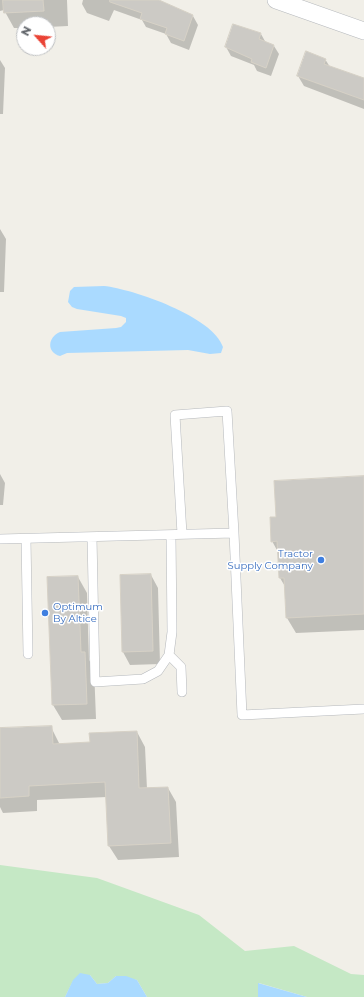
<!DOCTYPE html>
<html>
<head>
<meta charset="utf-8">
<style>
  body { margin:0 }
  #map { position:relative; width:364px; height:997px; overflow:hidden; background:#f1efe8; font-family:Montserrat,sans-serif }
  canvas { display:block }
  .north { position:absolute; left:16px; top:16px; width:40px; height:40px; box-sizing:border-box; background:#fff; border:1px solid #bfc1c3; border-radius:50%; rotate:297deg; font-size:11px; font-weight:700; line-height:16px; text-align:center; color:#5f6368 }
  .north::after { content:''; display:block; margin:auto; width:14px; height:18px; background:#ea4335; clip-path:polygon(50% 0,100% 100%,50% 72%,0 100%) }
</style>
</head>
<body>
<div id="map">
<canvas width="364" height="997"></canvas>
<div class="north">N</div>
</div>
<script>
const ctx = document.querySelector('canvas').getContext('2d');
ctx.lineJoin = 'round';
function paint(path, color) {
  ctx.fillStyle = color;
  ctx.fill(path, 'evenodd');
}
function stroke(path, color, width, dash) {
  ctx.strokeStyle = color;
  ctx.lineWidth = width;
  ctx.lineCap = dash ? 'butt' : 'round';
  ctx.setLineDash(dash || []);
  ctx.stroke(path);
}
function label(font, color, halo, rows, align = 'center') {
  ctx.font = font + ' Montserrat,sans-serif';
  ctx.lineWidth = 3;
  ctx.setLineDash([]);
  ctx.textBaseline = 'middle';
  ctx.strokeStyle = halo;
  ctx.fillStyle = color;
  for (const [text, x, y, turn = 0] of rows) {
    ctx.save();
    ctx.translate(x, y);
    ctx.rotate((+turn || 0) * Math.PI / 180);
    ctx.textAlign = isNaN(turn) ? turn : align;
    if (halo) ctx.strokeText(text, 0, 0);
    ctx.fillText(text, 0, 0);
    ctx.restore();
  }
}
const green = new Path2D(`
  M0 865 97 878 199 915 245 951 294 946 351 974 364 975V997H307L259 983 258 997H147L137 980 116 976 108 983 97 984 90 975 73 981 65 997H0Z`);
const water = new Path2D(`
  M104 286C133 289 214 317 223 347L221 353 210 354 188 350 67 353 60 356C46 352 48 337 60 332L116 328 121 327 126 322V318L121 316 77 309 72 307 68 302 70 291 74 287Z
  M80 973 90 975 97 984 108 983 116 976H126L137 980 147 997H65L73 980Z
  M258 983 307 997H258Z`);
const shadow = new Path2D(`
  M0 0H67L68 26 48 27V24H24V28H14L4 10 0 11Z
  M83 0H155L193 16 198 25 189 50 171 43 166 34 146 27 142 20 114 10 109 21 87 13 82 4Z
  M234 25 261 34 266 43 274 46 279 54 271 76 257 71 254 65 231 56 226 47Z
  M325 59 330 67 364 79V109L304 86 298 76Z
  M0 60 5 68 3 114H0Z
  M0 229 6 239 4 292H0Z
  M0 474 5 483 3 505H0Z
  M364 477V630L296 633 287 618 286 588 280 578 278 552 272 541 277 518Z
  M151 575 158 588 160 664 130 665 123 652 121 576Z
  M78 577 87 593 89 660 94 668 96 719 62 720 53 705Z
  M51 727 60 745 91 743 137 732 145 747 147 789 168 788 176 802 179 857 118 860 109 846 107 797 37 800V811L3 813 0 807V729Z`);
const building = new Path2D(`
  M3 0H43L44 11 4 13Z
  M110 0H159L193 15 184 41 165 34 167 28 140 19 142 13 110 2Z
  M233 24 261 33 259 39 274 45 266 68 251 62 252 59 225 47Z
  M306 51 326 59 324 64 364 78V100L297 76Z
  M364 476V614L286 618 284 578H279L277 541 271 542 270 517H276L274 481Z
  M151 574 153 651 122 652 120 575Z
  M78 576 81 652H85L87 704 52 705 47 577Z
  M52 726 53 744 90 742 89 733 137 731 139 788 168 787 171 843 108 846 105 782 29 786V796L0 798V728Z`);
const lane = new Path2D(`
  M182 534 175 415 227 411 234 533
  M92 537 95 682 143 679 158 671 169 655 172 632 171 535
  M0 539 234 533 242 715 364 709
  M26 539 28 654
  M169 655 181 667 182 692`);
const street = new Path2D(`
  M276 0 364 31`);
const markers = [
  [321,560,4,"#3f7fe0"],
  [45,613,4,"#3f7fe0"]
];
const shopNames = [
  ["Tractor",313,554],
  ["Supply Company",313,566],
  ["Optimum",53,607,"left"],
  ["By Altice",53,619,"left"]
];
paint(green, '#c5e8c5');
paint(water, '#aadaff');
paint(shadow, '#0003');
paint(building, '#cccac5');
stroke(building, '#d6d1c6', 1);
stroke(lane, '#b5b8bc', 10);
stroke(street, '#b5b8bc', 18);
stroke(lane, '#fff', 9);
stroke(street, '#fff', 17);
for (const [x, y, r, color] of markers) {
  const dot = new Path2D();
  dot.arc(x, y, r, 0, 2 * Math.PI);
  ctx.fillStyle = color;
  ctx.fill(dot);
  stroke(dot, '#fff', 1.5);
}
label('10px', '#366cbe', '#fff', shopNames, 'right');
</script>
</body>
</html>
